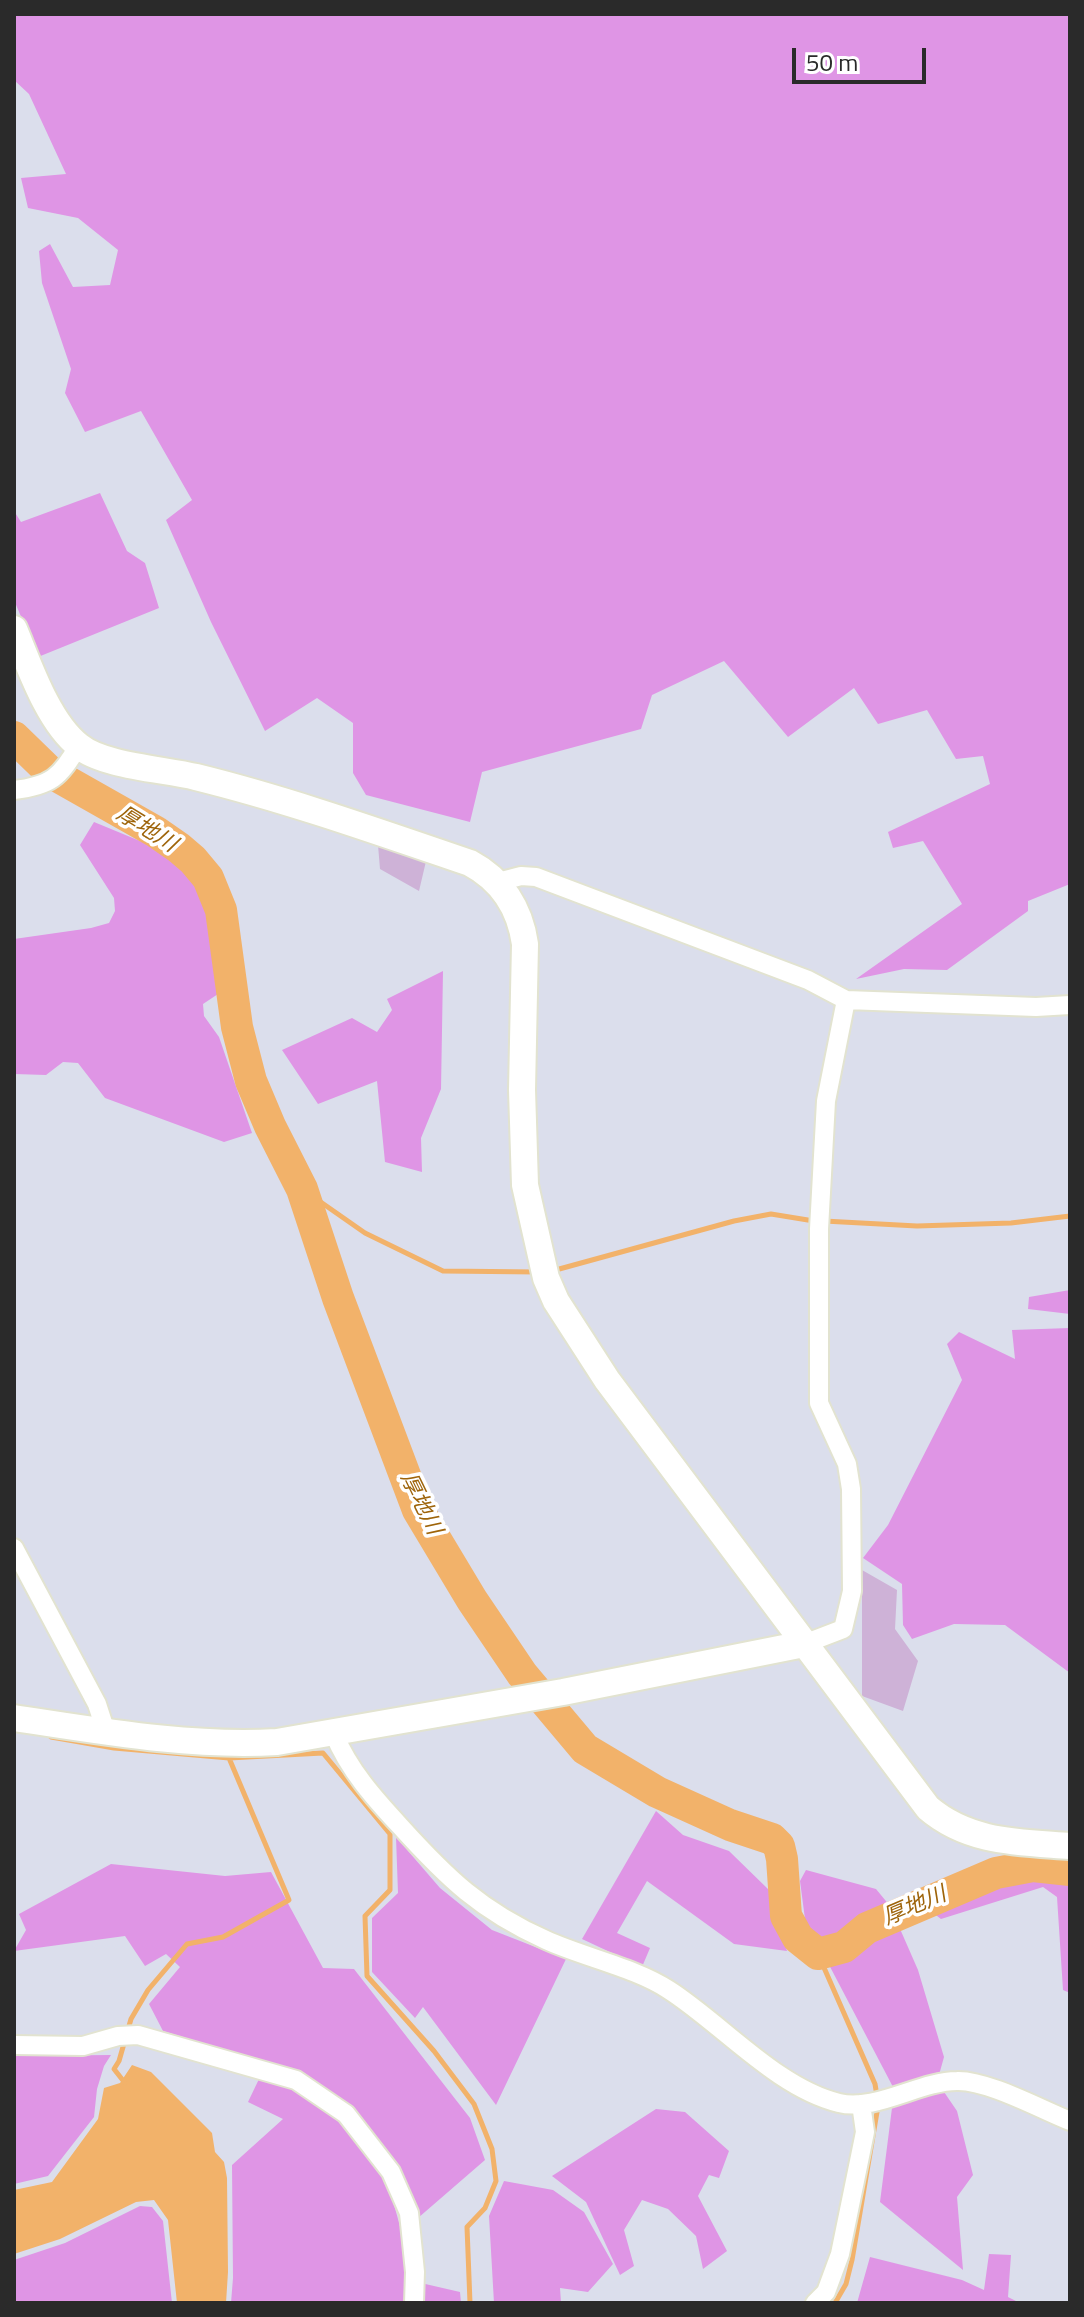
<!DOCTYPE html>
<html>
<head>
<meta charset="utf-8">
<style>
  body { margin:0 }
  #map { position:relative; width:1084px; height:2317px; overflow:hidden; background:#dbdeec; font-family:"Titillium Web",sans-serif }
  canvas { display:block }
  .frame { position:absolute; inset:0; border:16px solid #2a2a2a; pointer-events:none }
  .scale { position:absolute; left:792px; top:48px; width:134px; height:36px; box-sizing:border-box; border:4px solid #2a2a2a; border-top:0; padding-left:10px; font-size:24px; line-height:28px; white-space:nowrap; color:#2a2a2a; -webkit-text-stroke:6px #fff; paint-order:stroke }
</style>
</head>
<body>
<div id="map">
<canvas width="1084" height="2317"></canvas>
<div class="frame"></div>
<div class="scale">50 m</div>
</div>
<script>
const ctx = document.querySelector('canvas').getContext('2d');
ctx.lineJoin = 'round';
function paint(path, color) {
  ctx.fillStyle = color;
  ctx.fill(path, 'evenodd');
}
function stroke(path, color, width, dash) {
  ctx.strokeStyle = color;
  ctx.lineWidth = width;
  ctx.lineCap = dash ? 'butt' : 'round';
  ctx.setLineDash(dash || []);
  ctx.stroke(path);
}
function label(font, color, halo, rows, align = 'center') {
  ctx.font = font + ' "Titillium Web","Noto Sans JP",sans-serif';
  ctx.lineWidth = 7;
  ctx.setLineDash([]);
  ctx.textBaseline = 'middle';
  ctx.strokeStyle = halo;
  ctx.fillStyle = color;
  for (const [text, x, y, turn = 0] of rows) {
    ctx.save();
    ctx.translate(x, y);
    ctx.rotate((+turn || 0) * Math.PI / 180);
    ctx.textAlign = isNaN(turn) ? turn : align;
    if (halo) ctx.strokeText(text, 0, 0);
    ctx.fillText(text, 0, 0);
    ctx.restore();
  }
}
const green = new Path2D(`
  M14 14H1070V884L1028 901V911L947 970 904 969 856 979 962 904 923 841 893 848 888 832 990 784 983 756 956 759 927 710 878 724 854 688 788 737 724 661 652 695 641 729 482 772 470 822 366 795 353 773V723L317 698 265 731 211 622 166 520 192 500 141 411 85 432 65 393 71 369 42 283 39 251 50 244 73 287 110 285 118 250 78 218 28 208 21 178 66 174 29 94 14 80Z
  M100 493 127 551 145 563 159 608 38 657 14 600V511L21 522Z
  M94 822 174 855 195 872 215 913 221 992 203 1004 204 1016 219 1037 252 1133 224 1142 105 1098 78 1063 63 1062 46 1075 14 1074V939L91 928 109 923 115 911 114 898 80 845Z
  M443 971 441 1089 421 1138 422 1172 385 1162 377 1081 318 1104 282 1050 352 1018 377 1032 392 1010 387 999Z
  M1070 1290V1314L1028 1309 1029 1297Z
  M1070 1328V1673L1005 1625 954 1624 912 1639 903 1625 902 1584 863 1558 888 1525 962 1380 947 1344 959 1332 1015 1359 1012 1330Z
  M656 1811 683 1835 729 1851 769 1890 787 1951 734 1944 647 1881 617 1933 650 1948 642 1967 582 1939Z
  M396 1837 440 1888 492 1930 566 1959 496 2105 423 2007 415 2018 372 1972V1918L398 1893Z
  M111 1864 225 1876 271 1872 323 1968 354 1969 470 2118 485 2160 418 2218 397 2164 355 2109 305 2074 163 2031 149 2004 180 1967 166 1954 145 1966 125 1936 14 1951 26 1930 19 1914Z
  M806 1870 876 1889 890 1906 918 1970 944 2057 939 2075 893 2087 805 1919 800 1881Z
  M1055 1872 1070 1877V1993L1063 1990 1057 1897 1043 1887 941 1919 932 1912 946 1901 1014 1874Z
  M111 2055 104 2066 97 2089 94 2117 48 2176 14 2184V2056Z
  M259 2079 299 2088 343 2119 386 2176 403 2237 407 2303H231L233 2278 232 2165 283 2119 248 2102Z
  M942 2089 957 2111 973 2175 957 2197 963 2270 880 2202 892 2108Z
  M656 2109 685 2112 729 2151 719 2178 709 2175 698 2196 727 2251 703 2269 696 2236 668 2209 642 2200 624 2230 634 2266 620 2275 586 2202 552 2176Z
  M504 2181 553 2190 584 2212 613 2264 588 2292 560 2288 561 2303H494L489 2216Z
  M140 2206 152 2207 163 2221 172 2303H14V2260L65 2243Z
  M989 2254 1011 2255 1008 2297 1020 2303H857L870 2257 962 2280 984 2290Z
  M421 2283 460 2292 461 2303H420Z`);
const cemetery = new Path2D(`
  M378 845 427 857 419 891 380 869Z
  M862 1570 897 1590 895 1629 918 1661 903 1711 862 1696Z`);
const water = new Path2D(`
  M132 2065 151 2072 212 2133 215 2152 224 2162 227 2178 228 2272 226 2303H177L168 2220 154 2200 136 2202 60 2239 14 2254V2190L52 2182 98 2119 104 2088 120 2083Z`);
const stream = new Path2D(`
  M302 1189 365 1233 443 1271 538 1272
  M824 1221 917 1226 1011 1223 1070 1216
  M552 1271 734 1221 771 1214 814 1221
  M51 1737 114 1748 229 1758 289 1900 223 1937 187 1944 148 1990 131 2019 119 2061 114 2069 125 2083
  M229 1758 323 1753 390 1834V1890L365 1916 367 1976 434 2051 474 2104 492 2149 496 2181 485 2208 467 2227 470 2303
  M818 1954 875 2084 877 2096
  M835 2303 846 2284 852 2260 878 2106`);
const river = new Path2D(`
  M14 737 50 772 156 832 179 848 193 860 208 878 221 910 237 1027 251 1081 270 1126 302 1189 338 1298 418 1510 472 1600 522 1674 585 1749 657 1792 730 1825 772 1839 779 1846 782 1859 786 1916 798 1938 818 1954 844 1947 867 1928 996 1873 1033 1866 1070 1870`);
const street = new Path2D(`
  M14 790C50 786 61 777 78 746
  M498 882 521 876 536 877 808 980 846 1000 1036 1007 1070 1005
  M14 1548 97 1704 106 1732
  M804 1644 843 1629 852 1591 851 1489 847 1464 819 1403V1229L826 1101 846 1000
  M334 1734C349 1770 374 1798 400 1826 447 1878 481 1911 546 1940 583 1957 636 1968 669 1990 722 2024 777 2088 839 2103 875 2112 920 2081 957 2081 987 2080 1040 2109 1070 2121
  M14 2045 83 2046 118 2036 138 2035 296 2080 346 2114 391 2172 409 2213 415 2272 414 2303
  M815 2303 826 2292 840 2254 865 2132 861 2104`);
const secondary = new Path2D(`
  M14 629C29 665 48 722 79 746 103 766 163 769 196 777 289 800 379 832 470 863 502 880 520 909 525 944L522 1090 525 1185 546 1278 556 1301 607 1380 928 1808C969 1843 1019 1842 1070 1846
  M14 1718C101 1731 189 1747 277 1742L563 1692 804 1644`);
const waterNames = [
  ["厚地川",146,830,32],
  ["厚地川",420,1504,64],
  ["厚地川",915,1907,-23]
];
paint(green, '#df95e5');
paint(cemetery, '#ceb2d7');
paint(water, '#f2b26a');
stroke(stream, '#f2b26a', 5);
stroke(river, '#f2b26a', 32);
stroke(street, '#e2e3d0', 22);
stroke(secondary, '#e2e3d0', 30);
stroke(street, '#fff', 18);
stroke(secondary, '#fff', 26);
label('italic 22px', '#9e640a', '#fff', waterNames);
</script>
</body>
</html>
